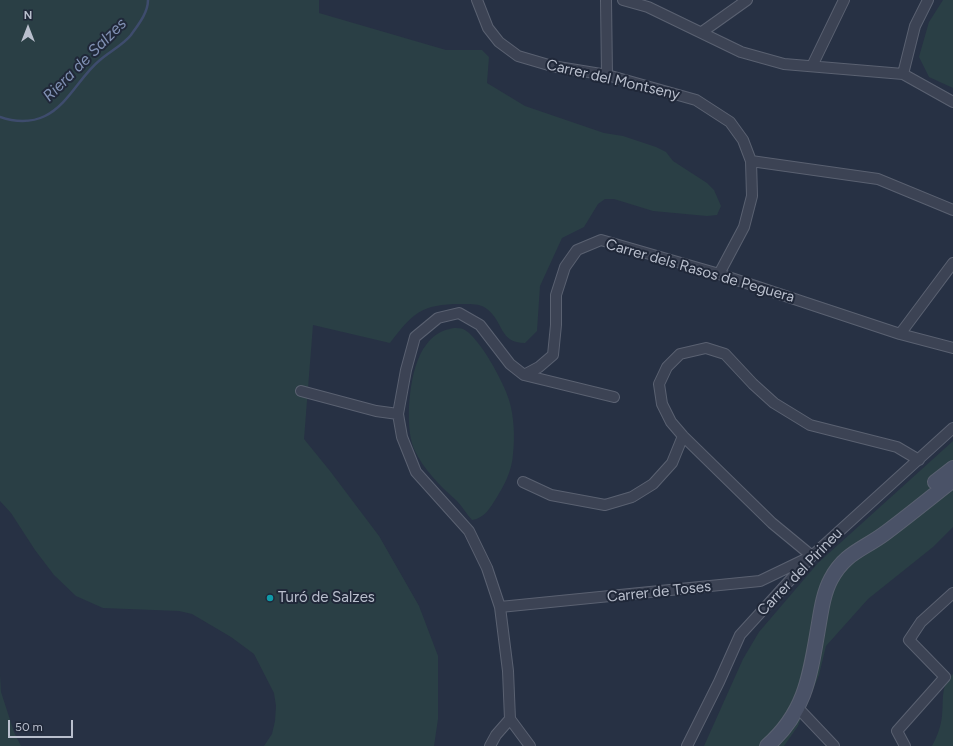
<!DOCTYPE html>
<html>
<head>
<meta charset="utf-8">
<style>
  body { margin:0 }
  #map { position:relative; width:953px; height:746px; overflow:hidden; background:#273144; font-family:Figtree,sans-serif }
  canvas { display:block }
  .north { position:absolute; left:8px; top:8px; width:40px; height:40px; -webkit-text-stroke:3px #202839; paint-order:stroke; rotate:0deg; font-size:11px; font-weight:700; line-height:16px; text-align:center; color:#b9bfcd }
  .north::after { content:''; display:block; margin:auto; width:14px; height:18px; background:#b9bfcd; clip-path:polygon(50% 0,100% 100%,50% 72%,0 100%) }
  .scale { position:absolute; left:8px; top:720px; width:65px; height:18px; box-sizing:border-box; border:2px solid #b9bfcd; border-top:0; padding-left:5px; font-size:12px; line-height:14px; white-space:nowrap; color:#b9bfcd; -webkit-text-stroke:3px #202839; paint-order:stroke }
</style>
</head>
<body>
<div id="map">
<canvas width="953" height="746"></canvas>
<div class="north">N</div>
<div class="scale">50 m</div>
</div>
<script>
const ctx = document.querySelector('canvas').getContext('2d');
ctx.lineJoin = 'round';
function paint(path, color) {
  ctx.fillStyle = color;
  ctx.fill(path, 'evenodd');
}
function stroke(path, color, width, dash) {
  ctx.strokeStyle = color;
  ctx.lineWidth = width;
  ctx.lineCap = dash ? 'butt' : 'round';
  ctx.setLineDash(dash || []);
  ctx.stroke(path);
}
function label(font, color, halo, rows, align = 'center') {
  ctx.font = font + ' Figtree,sans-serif';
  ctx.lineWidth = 4;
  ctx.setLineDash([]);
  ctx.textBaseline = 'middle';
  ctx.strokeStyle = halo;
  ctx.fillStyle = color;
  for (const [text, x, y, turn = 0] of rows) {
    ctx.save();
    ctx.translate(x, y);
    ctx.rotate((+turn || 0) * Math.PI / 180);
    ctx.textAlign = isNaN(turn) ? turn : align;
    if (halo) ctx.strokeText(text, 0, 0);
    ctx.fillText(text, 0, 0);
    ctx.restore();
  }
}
const green = new Path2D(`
  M0 0H319V13L446 50H482L489 57 487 83 525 106 604 133 623 136 656 147 666 152 673 161 707 183 714 190 721 206 717 215 707 216 653 211 614 199H605L598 204 584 227 562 238 540 286 537 331 525 343C499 343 504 322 487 309 480 303 469 304 461 304 421 304 413 313 390 343L313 325 304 439 330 471 379 536 419 606 438 656V719L434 746H264L272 734 275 721 276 706 274 693 254 654 231 637 192 614 179 611 103 608 76 596 54 575 35 550 11 513 0 501Z
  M943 0H953V88L929 77 919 57 929 22Z
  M454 328C456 328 461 328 463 329 479 336 504 383 509 400 514 416 515 437 513 454 512 470 505 484 497 497 490 508 485 518 472 520 466 514 463 507 457 501 440 486 424 470 414 449 404 425 409 366 426 345 433 335 442 330 454 328Z
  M953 441V527L933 547 868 599 826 646 819 675 798 726 784 746H704L743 659 759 632 818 563Z
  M0 674 1 692 14 732 21 746H0Z
  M953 674V746H932C937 737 941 726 942 716 944 699 940 686 953 674Z`);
const stream = new Path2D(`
  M0 117C14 122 31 123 45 116 68 105 80 76 100 60 109 52 123 45 131 35 138 25 148 13 148 0`);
const street = new Path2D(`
  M477 0 488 28 499 42 518 56 552 66 607 75 696 100 730 122 743 140 751 161 752 196 744 227 719 274
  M606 0 607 75
  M623 0 648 7 741 52 784 64 903 74 953 102
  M702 32 747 0
  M812 66 844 0
  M903 74 915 26 928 0
  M751 161 878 179 953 210
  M900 334 953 263
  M524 375 614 397
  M301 391 376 411 398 414
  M523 482 551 495 605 505 632 497 653 484 672 463 683 436
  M500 607 760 581 812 556 772 523 683 436 671 422 662 404 659 384 667 367 680 354 706 348 725 354 753 384 774 403 810 425 897 447 919 460
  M798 708 834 746
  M490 746 496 735 510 719
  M530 746 510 719 508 671 500 607 487 568 469 531 416 472 402 437 398 414 406 370 415 337 438 318 459 313 480 325 510 364 524 375 539 367 553 355 556 325V295L565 267 577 250 601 240 719 274 900 334 953 348
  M687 746 719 682 740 635 812 556 953 428
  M905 746 897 731 945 677 909 640 921 622 953 593`);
const secondary = new Path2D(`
  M935 482 953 468
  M767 746C805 713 810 676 818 629 821 612 823 594 831 579 845 553 862 550 884 534 907 517 930 498 953 480`);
const markers = [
  [270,598,4,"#0f9aa8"]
];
const streetNames = [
  ["Carrer del Montseny",613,80,13],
  ["Carrer dels Rasos de Peguera",700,271,16],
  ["Carrer del Pirineu",800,572,-46],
  ["Carrer de Toses",659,592,-6]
];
const poiNames = [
  ["Turó de Salzes",278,598]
];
const waterNames = [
  ["Riera de Salzes",85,60,-45]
];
paint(green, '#2a3f45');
stroke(stream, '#3e4c6d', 2.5);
stroke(street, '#5a6171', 12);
stroke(secondary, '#5a6171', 16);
stroke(street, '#3c4354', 10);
stroke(secondary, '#4a5267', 14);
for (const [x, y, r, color] of markers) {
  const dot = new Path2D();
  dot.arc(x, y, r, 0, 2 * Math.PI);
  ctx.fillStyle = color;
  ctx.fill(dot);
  stroke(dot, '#202839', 1.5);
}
label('15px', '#b9bfcd', '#202839', streetNames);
label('15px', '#b9bfcd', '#202839', poiNames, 'left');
label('italic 16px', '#8191b4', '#202839', waterNames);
</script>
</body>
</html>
